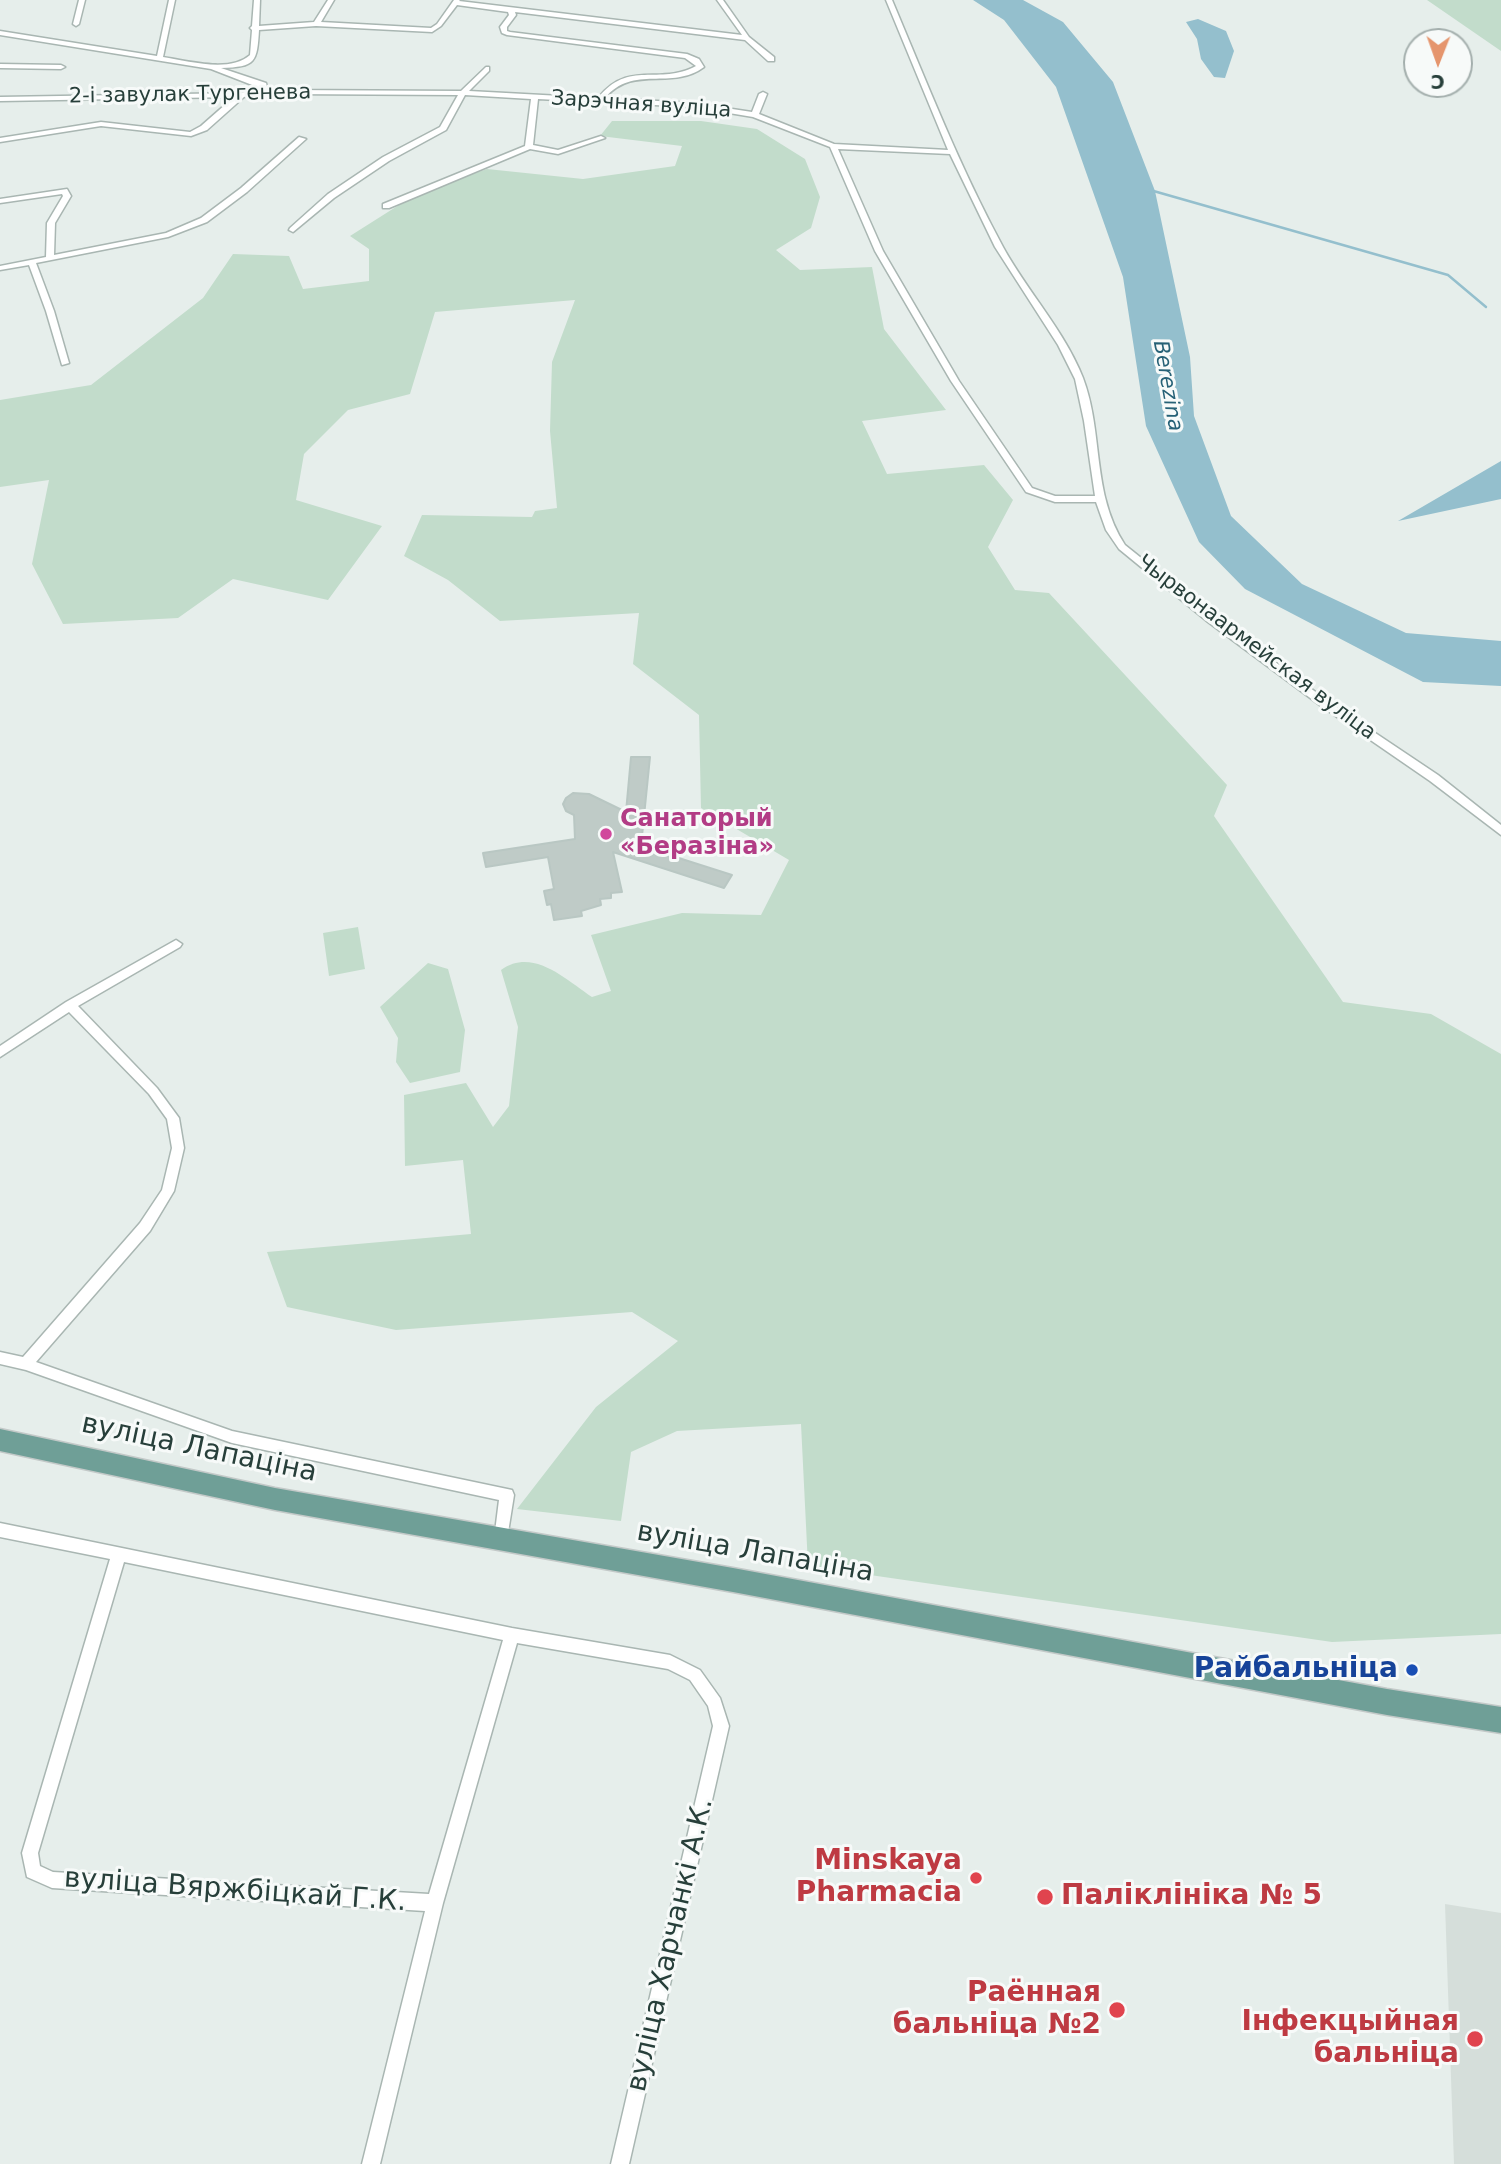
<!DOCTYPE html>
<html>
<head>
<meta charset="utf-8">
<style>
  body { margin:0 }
  #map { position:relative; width:1501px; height:2164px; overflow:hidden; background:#e6eeeb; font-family:"DejaVu Sans",sans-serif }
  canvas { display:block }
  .north { position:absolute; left:1403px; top:28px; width:70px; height:70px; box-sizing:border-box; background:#f7faf9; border:2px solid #a4afad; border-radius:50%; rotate:181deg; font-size:19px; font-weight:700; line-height:28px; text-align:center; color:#273f3a }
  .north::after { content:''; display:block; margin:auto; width:24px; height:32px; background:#e5956d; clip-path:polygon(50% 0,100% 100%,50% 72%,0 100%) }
</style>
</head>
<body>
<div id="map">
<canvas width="1501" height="2164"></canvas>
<div class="north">С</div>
</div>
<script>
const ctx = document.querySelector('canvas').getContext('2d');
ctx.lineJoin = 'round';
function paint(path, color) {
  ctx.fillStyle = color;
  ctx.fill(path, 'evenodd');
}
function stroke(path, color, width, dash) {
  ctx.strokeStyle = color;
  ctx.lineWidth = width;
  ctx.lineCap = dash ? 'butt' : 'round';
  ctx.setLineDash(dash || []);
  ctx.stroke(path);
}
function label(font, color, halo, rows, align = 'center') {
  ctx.font = font + ' "DejaVu Sans",sans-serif';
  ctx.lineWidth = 6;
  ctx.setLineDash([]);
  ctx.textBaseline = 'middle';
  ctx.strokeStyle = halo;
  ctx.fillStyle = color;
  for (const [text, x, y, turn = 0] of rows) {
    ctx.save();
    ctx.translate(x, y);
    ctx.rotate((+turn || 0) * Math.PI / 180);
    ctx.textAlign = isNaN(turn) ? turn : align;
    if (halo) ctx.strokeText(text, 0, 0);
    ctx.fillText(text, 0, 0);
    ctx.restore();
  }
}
const built = new Path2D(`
  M1445 1904 1501 1913V2164H1454Z`);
const green = new Path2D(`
  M1427 0H1501V51Z
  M612 121H701L757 129 805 159 820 197 811 228 776 250 800 270 872 267 884 329 946 410 862 421 887 474 984 465 1013 500 988 547 1015 590 1049 593 1227 785 1214 816 1343 1002 1431 1014 1501 1054V1634L1332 1642 808 1566 801 1424 677 1431 631 1452 621 1521 517 1509 596 1407 678 1341 632 1312 396 1330 287 1307 267 1252 471 1234 463 1160 405 1166 404 1095 466 1083 493 1127 509 1106 518 1027 501 970C533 947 565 979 592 997L611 991 591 935 682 913 761 915 789 860 701 808 699 715 633 664 639 613 500 621 448 580 404 556 422 515 532 517 535 511 557 508 550 431 552 362 575 300 435 312 410 394 348 410 304 454 296 500 382 526 328 600 233 579 178 618 63 624 32 564 49 480 0 487V400L91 385 203 298 233 254 289 256 303 289 369 281V249L350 236 418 193 487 169 583 179 675 166 682 146 600 136Z
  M358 927 365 969 329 976 323 933Z
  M428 963 448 969 465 1030 460 1072 410 1083 396 1062 398 1038 380 1007Z`);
const water = new Path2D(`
  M973 0H1023L1063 22 1113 82 1155 191 1190 357 1194 416 1231 516 1302 584 1406 633 1501 641V686L1423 682 1245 589 1199 542 1146 426 1123 277 1056 87 1004 20Z
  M1198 19 1226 31 1234 51 1225 78 1214 77 1201 59 1197 39 1186 22Z
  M1501 461V499L1398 521Z`);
const stream = new Path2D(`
  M1150 190 1448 275 1486 307`);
const building = new Path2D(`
  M631 757H650L641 846 732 875 724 888 613 852 622 892 611 893V898L600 899 601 905 581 911 582 916 554 920 551 904 547 905 544 891 554 889 548 857 486 867 483 853 575 839 574 815 566 811 563 804 566 798 573 793 589 794 626 812Z`);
const street = new Path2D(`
  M79 0H85L79 24 76 26 73 24Z
  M169 0H175L163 57C188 61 230 73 250 55L252 30 250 28 252 26 254 0H260L259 26 314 22 328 0H334L321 22 431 28 437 24 454 0H460L459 1 742 35 717 0H723L749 37 774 57V61H768L745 40 515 12 516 15 507 27V31L510 32 687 54 699 59 704 67C672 91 633 64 605 98L693 103 752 112 759 94 763 92 767 94 759 114 834 144 948 150 886 0H892C927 83 960 168 1003 247 1027 291 1064 330 1083 378 1104 434 1091 493 1125 545L1216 618 1329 702 1438 775 1501 825V835L1430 781 1321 706 1208 622 1119 549 1106 530 1096 502H1055L1026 492 951 381 875 251 830 147 753 117 693 107 538 99 533 145 558 150 601 136 605 138 558 154 530 149 389 208H383V204L525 146 531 99 465 95 446 130 389 161 334 198 293 232 289 230 290 228 328 194 383 157 440 127 458 95 285 94 264 91 244 97 207 130 191 136 101 126 0 142V138L101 122 190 132 201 126 234 97 0 101V97L241 93 260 88 211 69 0 35V31L157 56ZM457 5 508 12 509 15 500 27 502 33 507 35 685 58 696 66C659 86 629 59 598 98L469 91 489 71V67H486L461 91 285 90 267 87 266 83 221 68C256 67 257 62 259 30L316 26 432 32 441 26ZM838 149 950 154 995 247 1058 345 1075 379 1084 421 1095 496H1055L1032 488 959 381 883 251Z
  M0 64 61 65 65 67 61 69 0 68Z
  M299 137 306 139 247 192 207 222 168 237 36 263 54 311 69 363 62 365 46 311 29 265 0 270V266L46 257 47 223 63 196 62 194 0 203V199L67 189 71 196 55 223 54 255 166 233 201 218 241 188Z
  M176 940 182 944 180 947 78 1006 157 1088 179 1118 184 1148 174 1191 150 1231 36 1362 232 1431 512 1490 514 1495 506 1545 501 1547 496 1545 494 1540 499 1500 232 1443 26 1370 0 1364V1352L23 1357 140 1223 162 1190 172 1148 167 1119 149 1094 69 1012 0 1057V1046L66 1002Z
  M0 1523 512 1628 670 1655 700 1670 720 1698 729 1726 629 2164H611L713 1726 708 1706 690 1680 668 1669 517 1643 443 1903 380 2164H362L425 1911 52 1888 27 1877 22 1853 110 1559 0 1537ZM124 1562 503 1640 429 1894 53 1872 40 1866 38 1853Z`);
const primary = new Path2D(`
  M0 1429 275 1488 733 1568 1387 1689 1501 1707V1733L1387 1715 733 1592 275 1510 0 1451Z`);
const markers = [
  [606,834,7,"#d1479c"],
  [1412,1670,7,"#1a4fb4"],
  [976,1878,7,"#e0444e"],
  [1045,1897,9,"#e0444e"],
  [1117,2010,9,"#e0444e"],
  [1475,2039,9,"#e0444e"]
];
const farStreetnames = [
  ["2-і завулак Тургенева",190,95,-1],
  ["Зарэчная вуліца",641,105,4],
  ["Чырвонаармейская вуліца",1256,648,37]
];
const farWaternames = [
  ["Berezina",1167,386,80]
];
const hotelNames = [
  ["Санаторый",620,820],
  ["«Беразіна»",620,848]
];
const nearStreetnames = [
  ["вуліца Лапаціна",199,1449,12],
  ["вуліца Лапаціна",755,1553,10],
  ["вуліца Вяржбіцкай Г.К.",235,1891,4],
  ["вуліца Харчанкі А.К.",671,1945,-77]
];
const nearTransitnames = [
  ["Райбальніца",1398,1670]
];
const nearHealthnames = [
  ["Minskaya",962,1862],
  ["Pharmacia",962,1894],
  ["Паліклініка № 5",1061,1897,"left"],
  ["Раённая",1101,1994],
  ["бальніца №2",1101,2026],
  ["Інфекцыйная",1459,2023],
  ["бальніца",1459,2055]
];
paint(built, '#d5deda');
paint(green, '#c2dccb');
paint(water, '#94bfcd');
stroke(stream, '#94bfcd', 2.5);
paint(building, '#bfcbc7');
stroke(building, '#b9c7c3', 2);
stroke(street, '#a9b6b2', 3);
stroke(primary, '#c3c9c8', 3);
paint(street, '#fff');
paint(primary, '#6f9f97');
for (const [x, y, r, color] of markers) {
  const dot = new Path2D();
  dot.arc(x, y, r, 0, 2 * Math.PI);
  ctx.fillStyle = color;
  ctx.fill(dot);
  stroke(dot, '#f7faf9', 2.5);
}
label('21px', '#273f3a', '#f7faf9', farStreetnames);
label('italic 21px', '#266176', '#f7faf9', farWaternames);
label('bold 24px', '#b23c85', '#f7faf9', hotelNames, 'left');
label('28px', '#273f3a', '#f7faf9', nearStreetnames);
label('bold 28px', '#164399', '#f7faf9', nearTransitnames, 'right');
label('bold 28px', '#be3a42', '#f7faf9', nearHealthnames, 'right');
</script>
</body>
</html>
